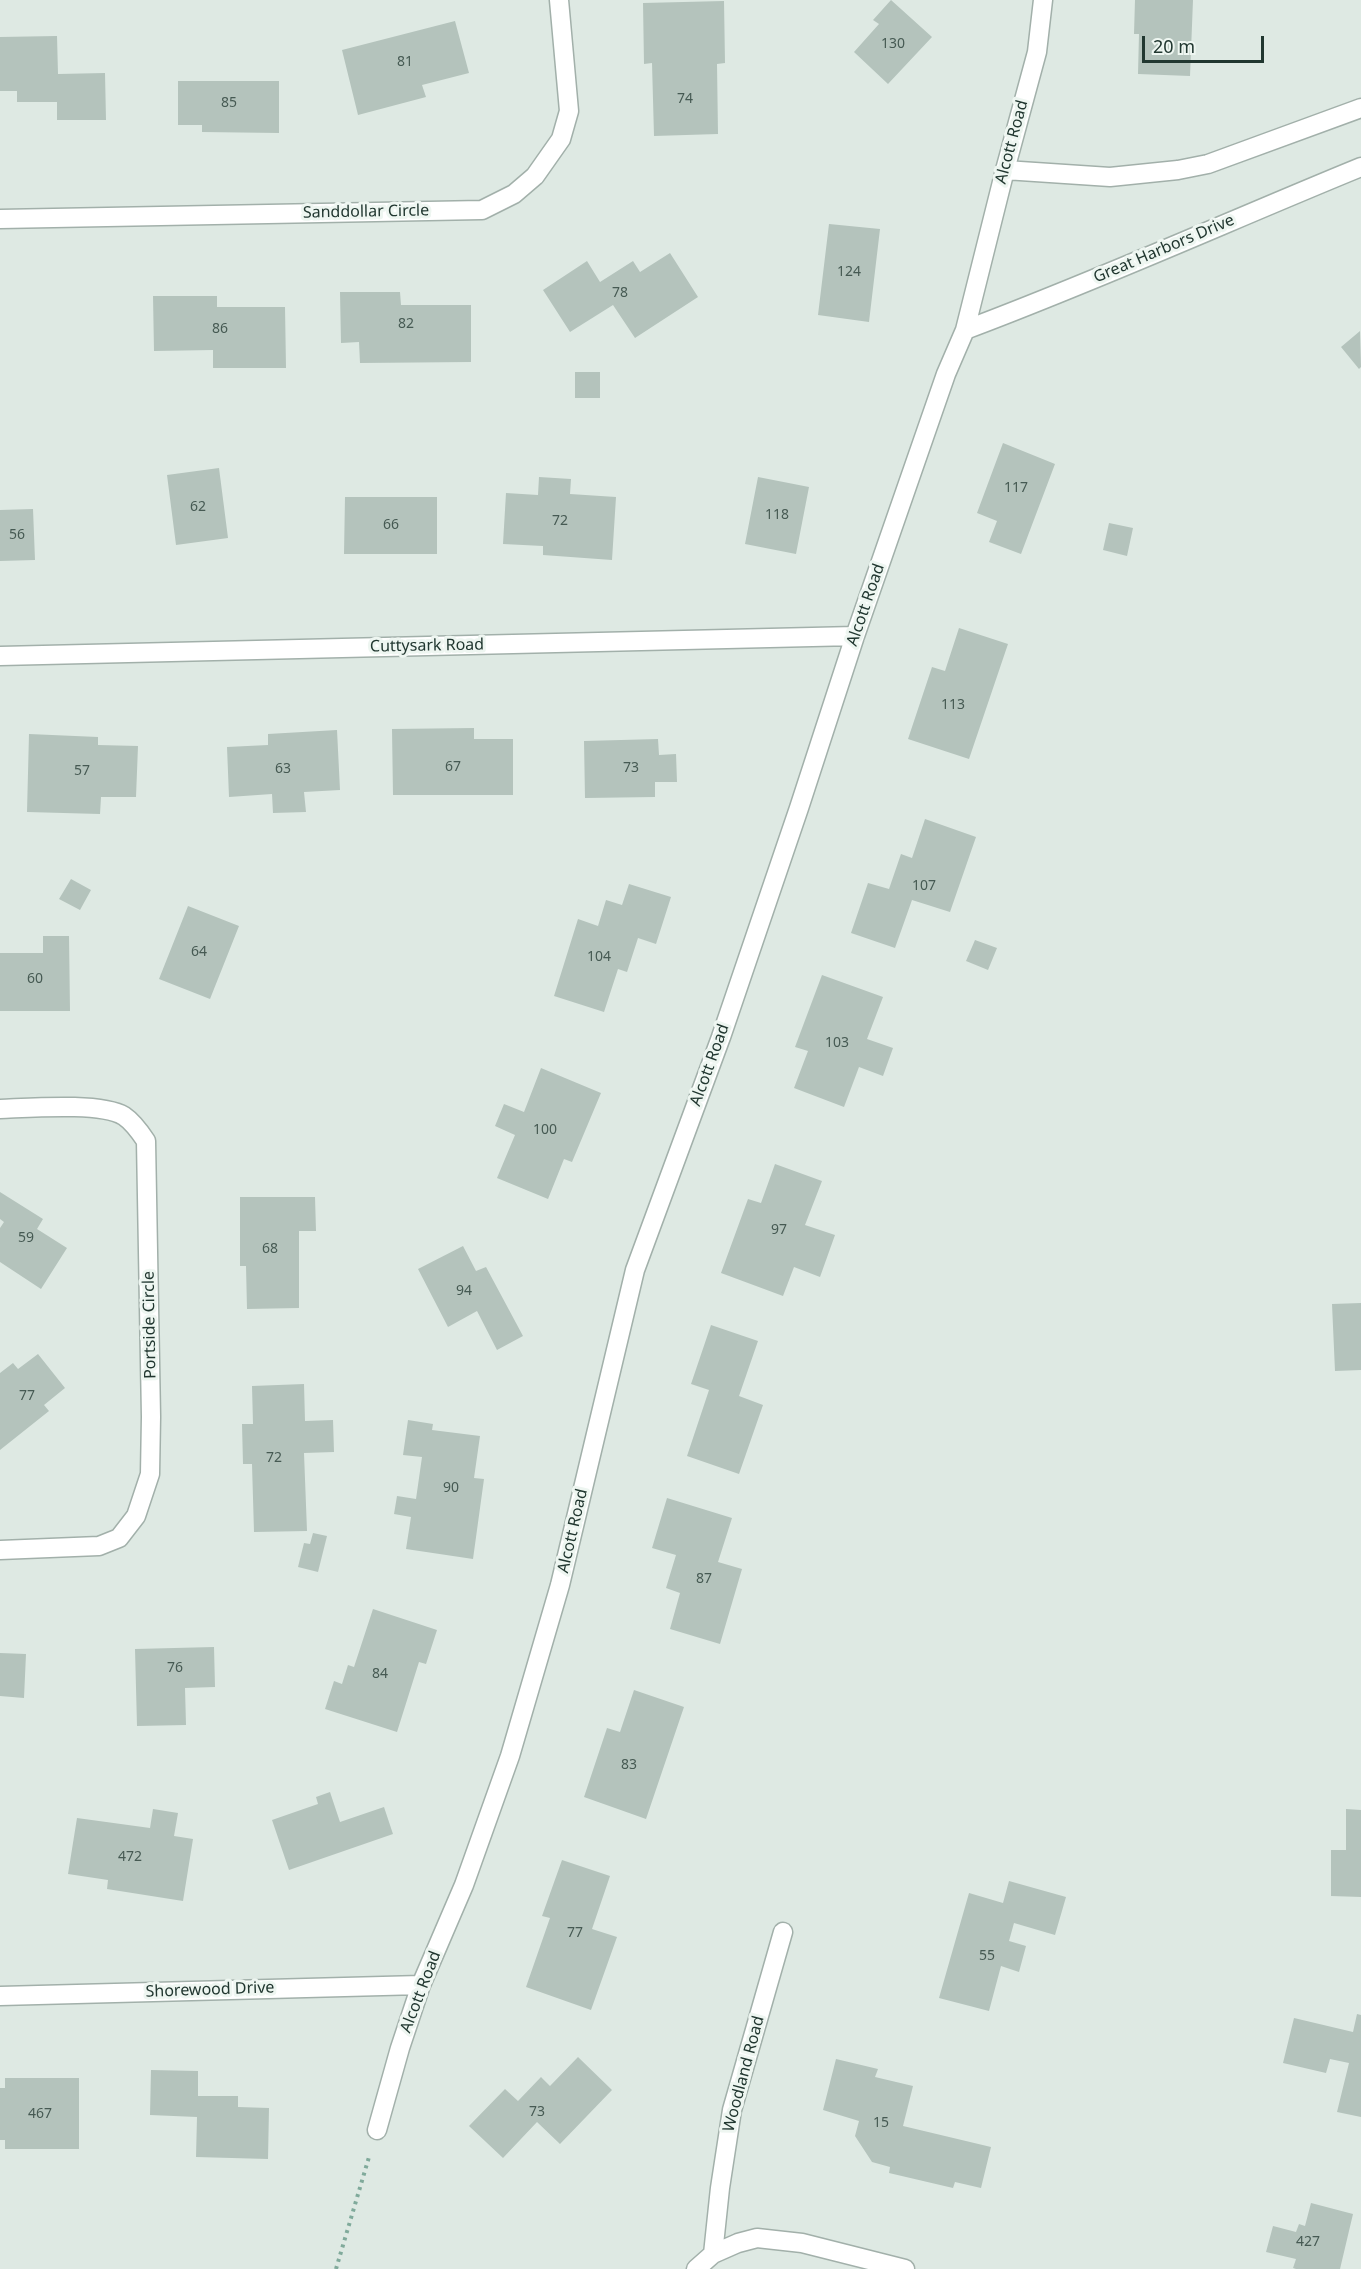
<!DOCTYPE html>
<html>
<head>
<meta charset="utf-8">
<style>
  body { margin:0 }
  #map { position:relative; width:1361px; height:2269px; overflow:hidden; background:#dee9e3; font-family:"Noto Sans",sans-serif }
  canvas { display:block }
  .scale { position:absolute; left:1142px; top:36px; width:122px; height:27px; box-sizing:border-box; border:3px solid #213730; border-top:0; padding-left:8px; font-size:18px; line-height:21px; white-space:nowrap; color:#213730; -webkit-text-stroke:4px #eef6f1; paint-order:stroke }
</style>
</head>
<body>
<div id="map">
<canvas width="1361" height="2269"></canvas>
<div class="scale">20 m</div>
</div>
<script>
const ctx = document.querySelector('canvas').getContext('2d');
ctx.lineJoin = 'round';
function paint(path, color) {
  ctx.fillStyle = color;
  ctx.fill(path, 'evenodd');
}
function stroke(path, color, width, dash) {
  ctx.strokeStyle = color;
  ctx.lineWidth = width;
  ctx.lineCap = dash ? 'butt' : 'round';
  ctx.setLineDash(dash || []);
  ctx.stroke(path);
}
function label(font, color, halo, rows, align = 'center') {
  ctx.font = font + ' "Noto Sans",sans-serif';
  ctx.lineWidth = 6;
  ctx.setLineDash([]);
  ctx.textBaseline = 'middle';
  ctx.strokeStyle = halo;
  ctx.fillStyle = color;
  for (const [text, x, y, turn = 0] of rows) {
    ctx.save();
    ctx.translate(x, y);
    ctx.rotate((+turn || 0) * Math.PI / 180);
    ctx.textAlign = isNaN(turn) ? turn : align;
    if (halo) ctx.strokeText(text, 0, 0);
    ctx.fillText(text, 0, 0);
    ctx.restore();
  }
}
const building = new Path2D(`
  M891 0 932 37 888 84 854 52 879 24 873 20Z
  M1135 0H1193L1190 76 1138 74 1139 34H1134Z
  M724 1 725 63 717 64 718 134 654 136 652 63 644 64 643 3Z
  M455 21 469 73 422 85 426 97 358 115 342 50Z
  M57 36 58 74 105 73 106 120H57V102H17V91H0V37Z
  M178 81H279V133L202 132V125H178Z
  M829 224 880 229 869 322 818 315Z
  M670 253 698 297 635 338 613 305 570 332 543 290 587 261 600 282 633 261 640 272Z
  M340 292H400L401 305H471V362L360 363 359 342 341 343Z
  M153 296H217V307H285L286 368H213V350L154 351Z
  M1360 331 1361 367 1359 369 1341 347Z
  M575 372H600V398H575Z
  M1003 443 1055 464 1021 554 989 542 997 521 977 513Z
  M219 468 228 538 176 545 167 475Z
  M539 477 571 479 570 494 616 497 612 560 543 555V546L503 544 506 493 538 495Z
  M758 477 809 487 796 554 745 544Z
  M345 497H437V554H344Z
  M33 509 35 560 0 561V510Z
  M1109 523 1133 528 1127 556 1103 550Z
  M959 628 1008 644 969 759 908 739 932 667 945 671Z
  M474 728V739H513V795H393L392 729Z
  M337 730 340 790 304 792 306 812 273 813 272 794 229 797 227 747 268 745V734Z
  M29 734 98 737V745L138 746 136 797H101L100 814 27 812Z
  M658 739 659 755 676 754 677 782H655V797L585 798 584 741Z
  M925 819 976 837 950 912 912 900 895 948 851 933 868 883 889 889 901 854 912 858Z
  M71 879 91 890 80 910 59 899Z
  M629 884 671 897 656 944 638 938 627 972 618 969 604 1012 554 996 578 919 598 926 606 900 622 905Z
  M188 906 239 926 210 999 159 979Z
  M43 936H69L70 1011H0V953H43Z
  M975 940 997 948 988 970 966 961Z
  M822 975 883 997 867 1039 893 1048 883 1076 859 1067 844 1107 794 1088 808 1051 795 1047Z
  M541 1068 601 1093 572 1162 564 1159 548 1199 497 1178 515 1135 495 1126 504 1104 524 1112Z
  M775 1164 822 1181 805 1225 835 1235 820 1277 794 1267 783 1296 721 1273 748 1199 761 1203Z
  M0 1192 43 1219 37 1229 67 1248 41 1289 0 1262V1228L4 1222 0 1219Z
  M240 1197H315L316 1231H299V1308L247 1309 246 1266H240Z
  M463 1246 476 1271 486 1267 523 1336 497 1350 477 1311 448 1327 418 1269Z
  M1361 1303V1370L1335 1371 1332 1304Z
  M711 1325 758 1341 739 1396 763 1405 739 1474 687 1456 709 1390 691 1384Z
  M38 1354 65 1388 44 1405 49 1411 0 1450V1373L13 1363 18 1369Z
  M304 1384 305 1421 333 1420 334 1452 304 1453 307 1531 254 1532 252 1464H243L242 1424H253L252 1386Z
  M408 1420 433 1424 432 1430 480 1436 474 1478 484 1479 473 1559 406 1549 411 1517 394 1514 397 1496 416 1499 422 1457 403 1455Z
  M667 1498 732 1518 718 1562 742 1569 720 1644 670 1629 680 1593 666 1588 676 1555 652 1548Z
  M313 1533 327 1536 318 1572 298 1567 304 1543 310 1544Z
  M373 1609 437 1630 426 1664 419 1662 397 1732 325 1709 334 1681 342 1684 348 1665 354 1667Z
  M214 1647 215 1687 185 1688 186 1725 137 1726 135 1649Z
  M0 1653 26 1654 24 1698 0 1696Z
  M634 1690 684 1707 646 1819 584 1797 607 1728 620 1732Z
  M330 1792 340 1822 384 1807 393 1834 289 1870 272 1820 318 1804 316 1797Z
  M153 1809 178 1813 174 1836 193 1839 183 1901 107 1889 108 1880 68 1874 77 1818 150 1828Z
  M1346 1809 1361 1810V1897L1331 1896V1850H1346Z
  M562 1860 610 1876 592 1929 617 1937 591 2010 526 1987 550 1918 542 1916Z
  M1009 1881 1066 1897 1055 1935 1014 1923 1009 1941 1026 1946 1019 1972 1001 1966 989 2011 939 1998 969 1893 1003 1903Z
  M1357 2014 1361 2015V2117L1337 2112 1349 2063 1330 2059 1326 2073 1283 2063 1294 2018 1353 2032Z
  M578 2057 612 2090 560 2144 537 2122 503 2158 469 2126 505 2089 518 2101 541 2077 550 2086Z
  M836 2059 878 2069 875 2077 913 2086 903 2126 991 2147 981 2188 955 2182 953 2188 889 2173 890 2167 872 2162 855 2136 859 2121 823 2110Z
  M151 2070 198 2071V2096H238V2107L269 2108 268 2159 196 2157 197 2117 150 2115Z
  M5 2078H79V2149H5V2140H0V2088H5Z
  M1311 2203 1353 2214 1340 2269H1296L1293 2268 1296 2259 1266 2252 1273 2226 1296 2232 1299 2224 1305 2226Z`);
const path = new Path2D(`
  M336 2269 369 2157`);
const minor = new Path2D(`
  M1005 170 1110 177 1178 170 1208 164 1361 108
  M0 219 482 210 514 194 535 176 561 139 569 111 559 0
  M965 330C1099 280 1229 221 1361 167
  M0 656 855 636
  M0 1109C29 1108 101 1102 124 1116 133 1122 140 1132 146 1141L151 1417 150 1474 136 1516 119 1538 99 1546 0 1550
  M0 1996 421 1985
  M377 2130 400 2048 421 1985 464 1885 510 1756 560 1585 635 1270 721 1037 799 808 855 636 946 374 965 330 1005 170 1037 52 1043 0
  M713 2254 720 2188 732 2110 783 1932
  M696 2269 713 2254 738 2243 757 2238 802 2243 905 2269`);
const numberNames = [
  ["130",893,44],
  ["81",405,62],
  ["74",685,99],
  ["85",229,103],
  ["124",849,272],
  ["78",620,293],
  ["82",406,324],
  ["86",220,329],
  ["117",1016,488],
  ["62",198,507],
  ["118",777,515],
  ["72",560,521],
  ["66",391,525],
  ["56",17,535],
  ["113",953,705],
  ["67",453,767],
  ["73",631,768],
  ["63",283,769],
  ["57",82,771],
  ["107",924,886],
  ["64",199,952],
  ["104",599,957],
  ["60",35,979],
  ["103",837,1043],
  ["100",545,1130],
  ["97",779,1230],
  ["59",26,1238],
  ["68",270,1249],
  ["94",464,1291],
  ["77",27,1396],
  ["72",274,1458],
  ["90",451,1488],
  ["87",704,1579],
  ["76",175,1668],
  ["84",380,1674],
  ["83",629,1765],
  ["472",130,1857],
  ["77",575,1933],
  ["55",987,1956],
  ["73",537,2112],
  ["467",40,2114],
  ["15",881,2123],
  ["427",1308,2242]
];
const streetNames = [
  ["Alcott Road",1012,142,-75],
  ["Sanddollar Circle",366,212,-1],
  ["Great Harbors Drive",1164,249,-23],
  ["Alcott Road",866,605,-71],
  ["Cuttysark Road",427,646,-1],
  ["Alcott Road",710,1065,-70],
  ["Portside Circle",150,1325,-91],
  ["Alcott Road",573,1531,-77],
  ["Shorewood Drive",210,1990,-2],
  ["Alcott Road",421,1992,-69],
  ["Woodland Road",744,2074,-75]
];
paint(building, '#b4c3bc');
stroke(minor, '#a2b0aa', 21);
stroke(path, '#80aa9b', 4, [3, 4.5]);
stroke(minor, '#fff', 18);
label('14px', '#465a53', null, numberNames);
label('16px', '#213730', '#eef6f1', streetNames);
</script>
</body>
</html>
